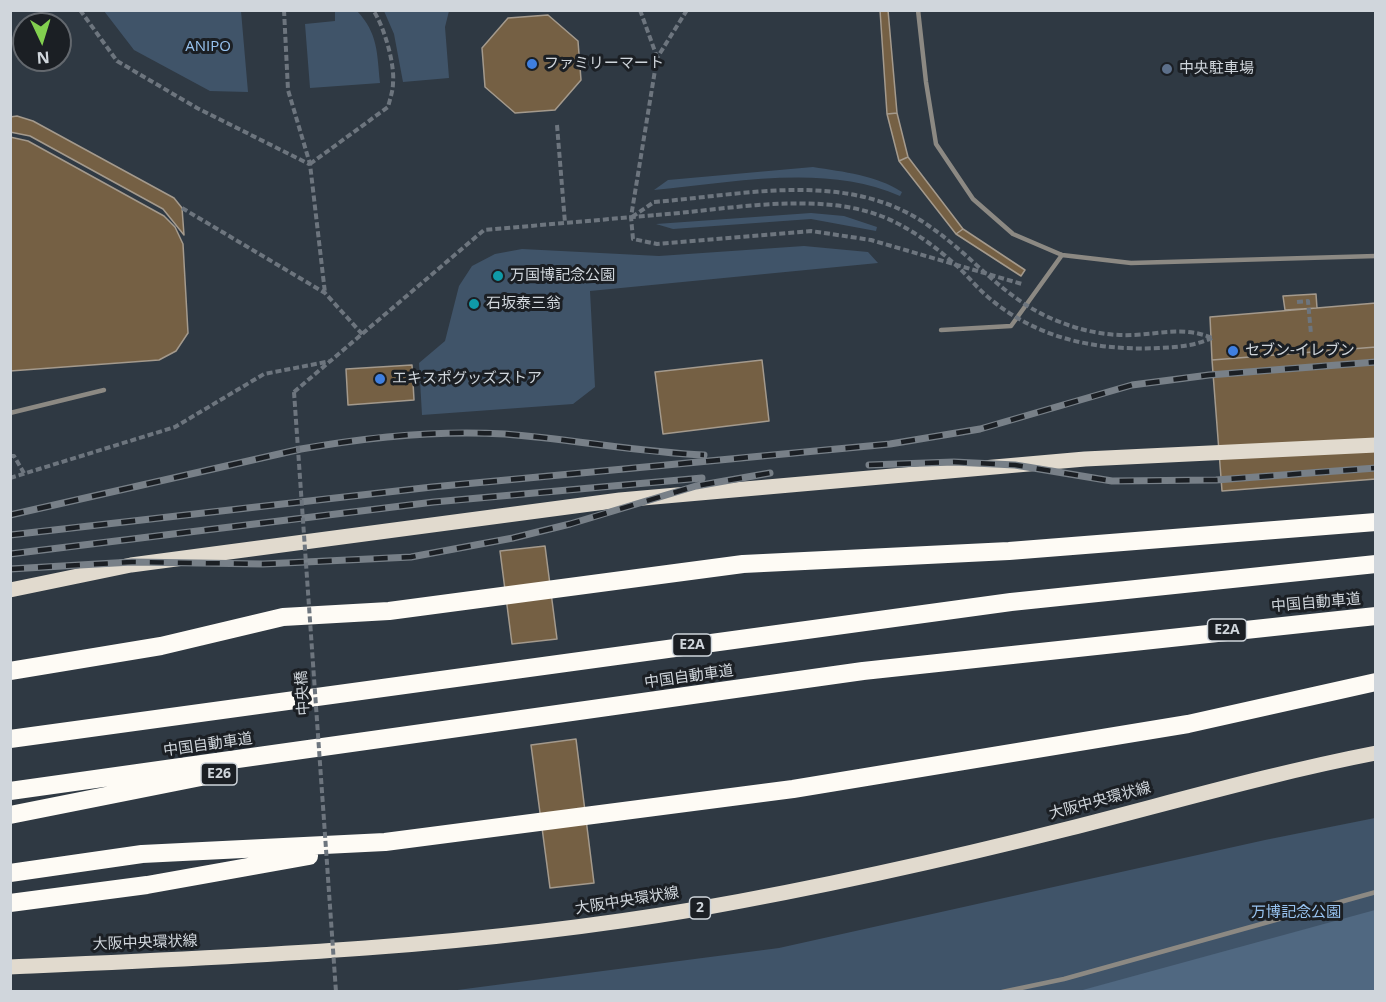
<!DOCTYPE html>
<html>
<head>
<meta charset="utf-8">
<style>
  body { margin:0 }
  #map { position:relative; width:1386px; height:1002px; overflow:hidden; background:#2f3943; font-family:"Open Sans",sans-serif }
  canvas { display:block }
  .frame { position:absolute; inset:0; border:12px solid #d0d6dc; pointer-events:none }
  .north { position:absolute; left:12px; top:12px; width:60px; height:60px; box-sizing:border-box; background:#1b1f24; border:2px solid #63686e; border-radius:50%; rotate:176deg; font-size:16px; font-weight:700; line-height:24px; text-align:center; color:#d0d6dc }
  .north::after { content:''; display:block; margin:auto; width:21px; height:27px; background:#82d04f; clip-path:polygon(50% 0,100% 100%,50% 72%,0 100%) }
</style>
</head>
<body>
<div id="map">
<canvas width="1386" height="1002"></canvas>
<div class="frame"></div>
<div class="north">N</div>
</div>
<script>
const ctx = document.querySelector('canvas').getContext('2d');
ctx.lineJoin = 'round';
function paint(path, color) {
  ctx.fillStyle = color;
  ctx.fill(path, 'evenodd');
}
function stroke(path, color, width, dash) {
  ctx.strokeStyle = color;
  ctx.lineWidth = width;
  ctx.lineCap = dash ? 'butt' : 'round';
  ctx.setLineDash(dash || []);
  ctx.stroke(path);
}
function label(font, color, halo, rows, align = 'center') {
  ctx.font = font + ' "Open Sans","Noto Sans JP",sans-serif';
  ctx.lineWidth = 6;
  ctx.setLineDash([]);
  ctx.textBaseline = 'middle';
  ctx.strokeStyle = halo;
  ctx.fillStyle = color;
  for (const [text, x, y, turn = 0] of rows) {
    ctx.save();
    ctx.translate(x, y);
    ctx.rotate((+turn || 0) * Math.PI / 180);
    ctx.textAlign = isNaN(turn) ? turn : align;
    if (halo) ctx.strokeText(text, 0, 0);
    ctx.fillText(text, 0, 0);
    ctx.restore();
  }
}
const green = new Path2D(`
  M104 11H241L248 92 210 91 134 50Z
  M335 11H357C378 33 377 53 380 83L310 88 305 24 335 21Z
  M384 11H449L445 27 449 78 403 82 394 34Z
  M813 167C844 172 876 175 902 192L900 196C826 163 732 183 654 190L668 180Z
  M811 213 844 216 877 227 876 231 811 219 673 229 656 224Z
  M804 246 868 252 878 263 590 291 595 387 573 404 422 415 419 363 445 341 459 286 472 266 495 254 522 249 659 256Z
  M1375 818V991L442 992 779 948 1265 840Z`);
const forest = new Path2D(`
  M1375 910V991H1079Z`);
const building = new Path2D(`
  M880 10H888L897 113 887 114Z
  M548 15 578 41 581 80 555 110 515 113 485 87 482 48 508 18Z
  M897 113 908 157 899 161 887 114Z
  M17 116 33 121 174 198 182 208 184 235 163 209 30 136 10 132V117Z
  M10 137 28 141 164 216 175 227 183 244 188 333 176 351 159 360 10 371Z
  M908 157 963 229 956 234 899 161Z
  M963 229 1025 270 1021 276 956 234Z
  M1316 294 1317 308 1285 310 1283 296Z
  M1376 303V347L1212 360 1210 317Z
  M1376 347V479L1222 491 1212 360Z
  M762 360 769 421 663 434 655 372Z
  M412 365 414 400 348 405 346 369Z
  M545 546 557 639 512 644 500 551Z
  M576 739 594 883 550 888 531 745Z`);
const path = new Path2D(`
  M80 10 117 61 197 108 309 164
  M284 10 288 90 310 164 325 293
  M640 10 657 57
  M687 10 657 58 631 217 633 239 657 244 811 231 871 240 1022 284
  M557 125 565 223
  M310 164 388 107C390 99 393 91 393 83 395 64 384 26 373 10
  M182 208 325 293 363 335
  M632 217 654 202
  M1297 302 1308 301 1311 334
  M294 392 484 230 656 215
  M10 456H14L25 475
  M10 478 175 427 264 374 331 361`);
const service = new Path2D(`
  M918 10 926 82 936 144 973 199 1013 234 1062 255 1131 263 1376 256
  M941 330 1011 326 1062 255
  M10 413 104 390
  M1002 992 1064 979 1376 892`);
const primary = new Path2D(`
  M10 590 131 565 620 500 1085 459 1376 445
  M10 967C240 957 470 948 697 909 822 887 948 859 1071 828 1173 802 1273 773 1376 753`);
const motorway = new Path2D(`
  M10 671 161 646 283 617 389 611 743 564 1009 551 1376 522
  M10 739 1011 602 1376 564
  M10 791 863 671 1376 616
  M10 815 226 772
  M10 873 142 854 385 842 793 789 1188 724 1376 682
  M10 903 147 885 309 856`);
const rail = new Path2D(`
  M869 465 954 462 1015 465 1112 481 1216 480 1376 468
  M10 515 301 449C368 437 436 430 505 434 571 439 637 452 704 455
  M10 535 432 487 890 444 980 429 1132 385 1209 375 1376 362
  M10 554 434 502 702 478
  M10 569 132 562 263 564 411 557 513 538 570 524 696 486 770 473`);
const pathBridge = new Path2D(`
  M654 202C745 195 849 169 929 226 976 258 1004 301 1060 322 1082 331 1108 336 1132 335 1161 334 1184 326 1212 338
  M656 215C725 210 816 191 881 216 908 226 936 247 957 266 968 276 977 288 989 298 1038 339 1097 351 1159 348 1178 347 1194 346 1212 338
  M294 392 336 992`);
const markers = [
  [532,64,6,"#3f7fe0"],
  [1167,69,6,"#5c6f8a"],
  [498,276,6,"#0f9aa8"],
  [474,304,6,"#0f9aa8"],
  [1233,351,6,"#3f7fe0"],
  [380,379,6,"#3f7fe0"]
];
const shields = [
  [1227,630,39],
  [692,645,39],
  [219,774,36],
  [700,908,21]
];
const shieldNames = [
  ["E2A",1227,630],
  ["E2A",692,645],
  ["E26",219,774],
  ["2",700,908]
];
const parkNames = [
  ["ANIPO",208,47],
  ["万博記念公園",1296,913]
];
const poiNames = [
  ["ファミリーマート",544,64],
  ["中央駐車場",1179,69],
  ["万国博記念公園",510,276],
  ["石坂泰三翁",486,304],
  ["セブン-イレブン",1245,351],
  ["エキスポグッズストア",392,379]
];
const streetNames = [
  ["中国自動車道",1316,603,-5],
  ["中国自動車道",689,677,-8],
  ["中央橋",303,693,-94],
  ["中国自動車道",208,745,-8],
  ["大阪中央環状線",1100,801,-15],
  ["大阪中央環状線",627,901,-9],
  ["大阪中央環状線",145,943,-2]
];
paint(green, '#405469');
paint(forest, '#506881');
paint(building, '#756044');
stroke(building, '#a49a8d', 1.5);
stroke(path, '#6d757e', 4, [6, 3]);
stroke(service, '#8c8983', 4.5);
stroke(primary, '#e1dace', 15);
stroke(motorway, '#fefbf5', 18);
stroke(rail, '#788088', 7);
stroke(rail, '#1b1f24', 4.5, [14]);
stroke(pathBridge, '#6d757e', 4, [6, 3]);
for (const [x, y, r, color] of markers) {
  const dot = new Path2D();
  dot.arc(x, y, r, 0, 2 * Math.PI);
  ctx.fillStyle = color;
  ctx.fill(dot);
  stroke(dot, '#1b1f24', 2);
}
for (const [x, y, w] of shields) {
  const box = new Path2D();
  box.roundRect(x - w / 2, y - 11, w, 22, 4.5);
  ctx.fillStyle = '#1b1f24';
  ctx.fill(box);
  stroke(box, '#d0d6dc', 1.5);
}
label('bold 14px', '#d0d6dc', null, shieldNames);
label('15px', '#98c3f0', '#1b1f24', parkNames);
label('15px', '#d0d6dc', '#1b1f24', poiNames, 'left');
label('15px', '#d0d6dc', '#1b1f24', streetNames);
</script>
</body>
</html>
